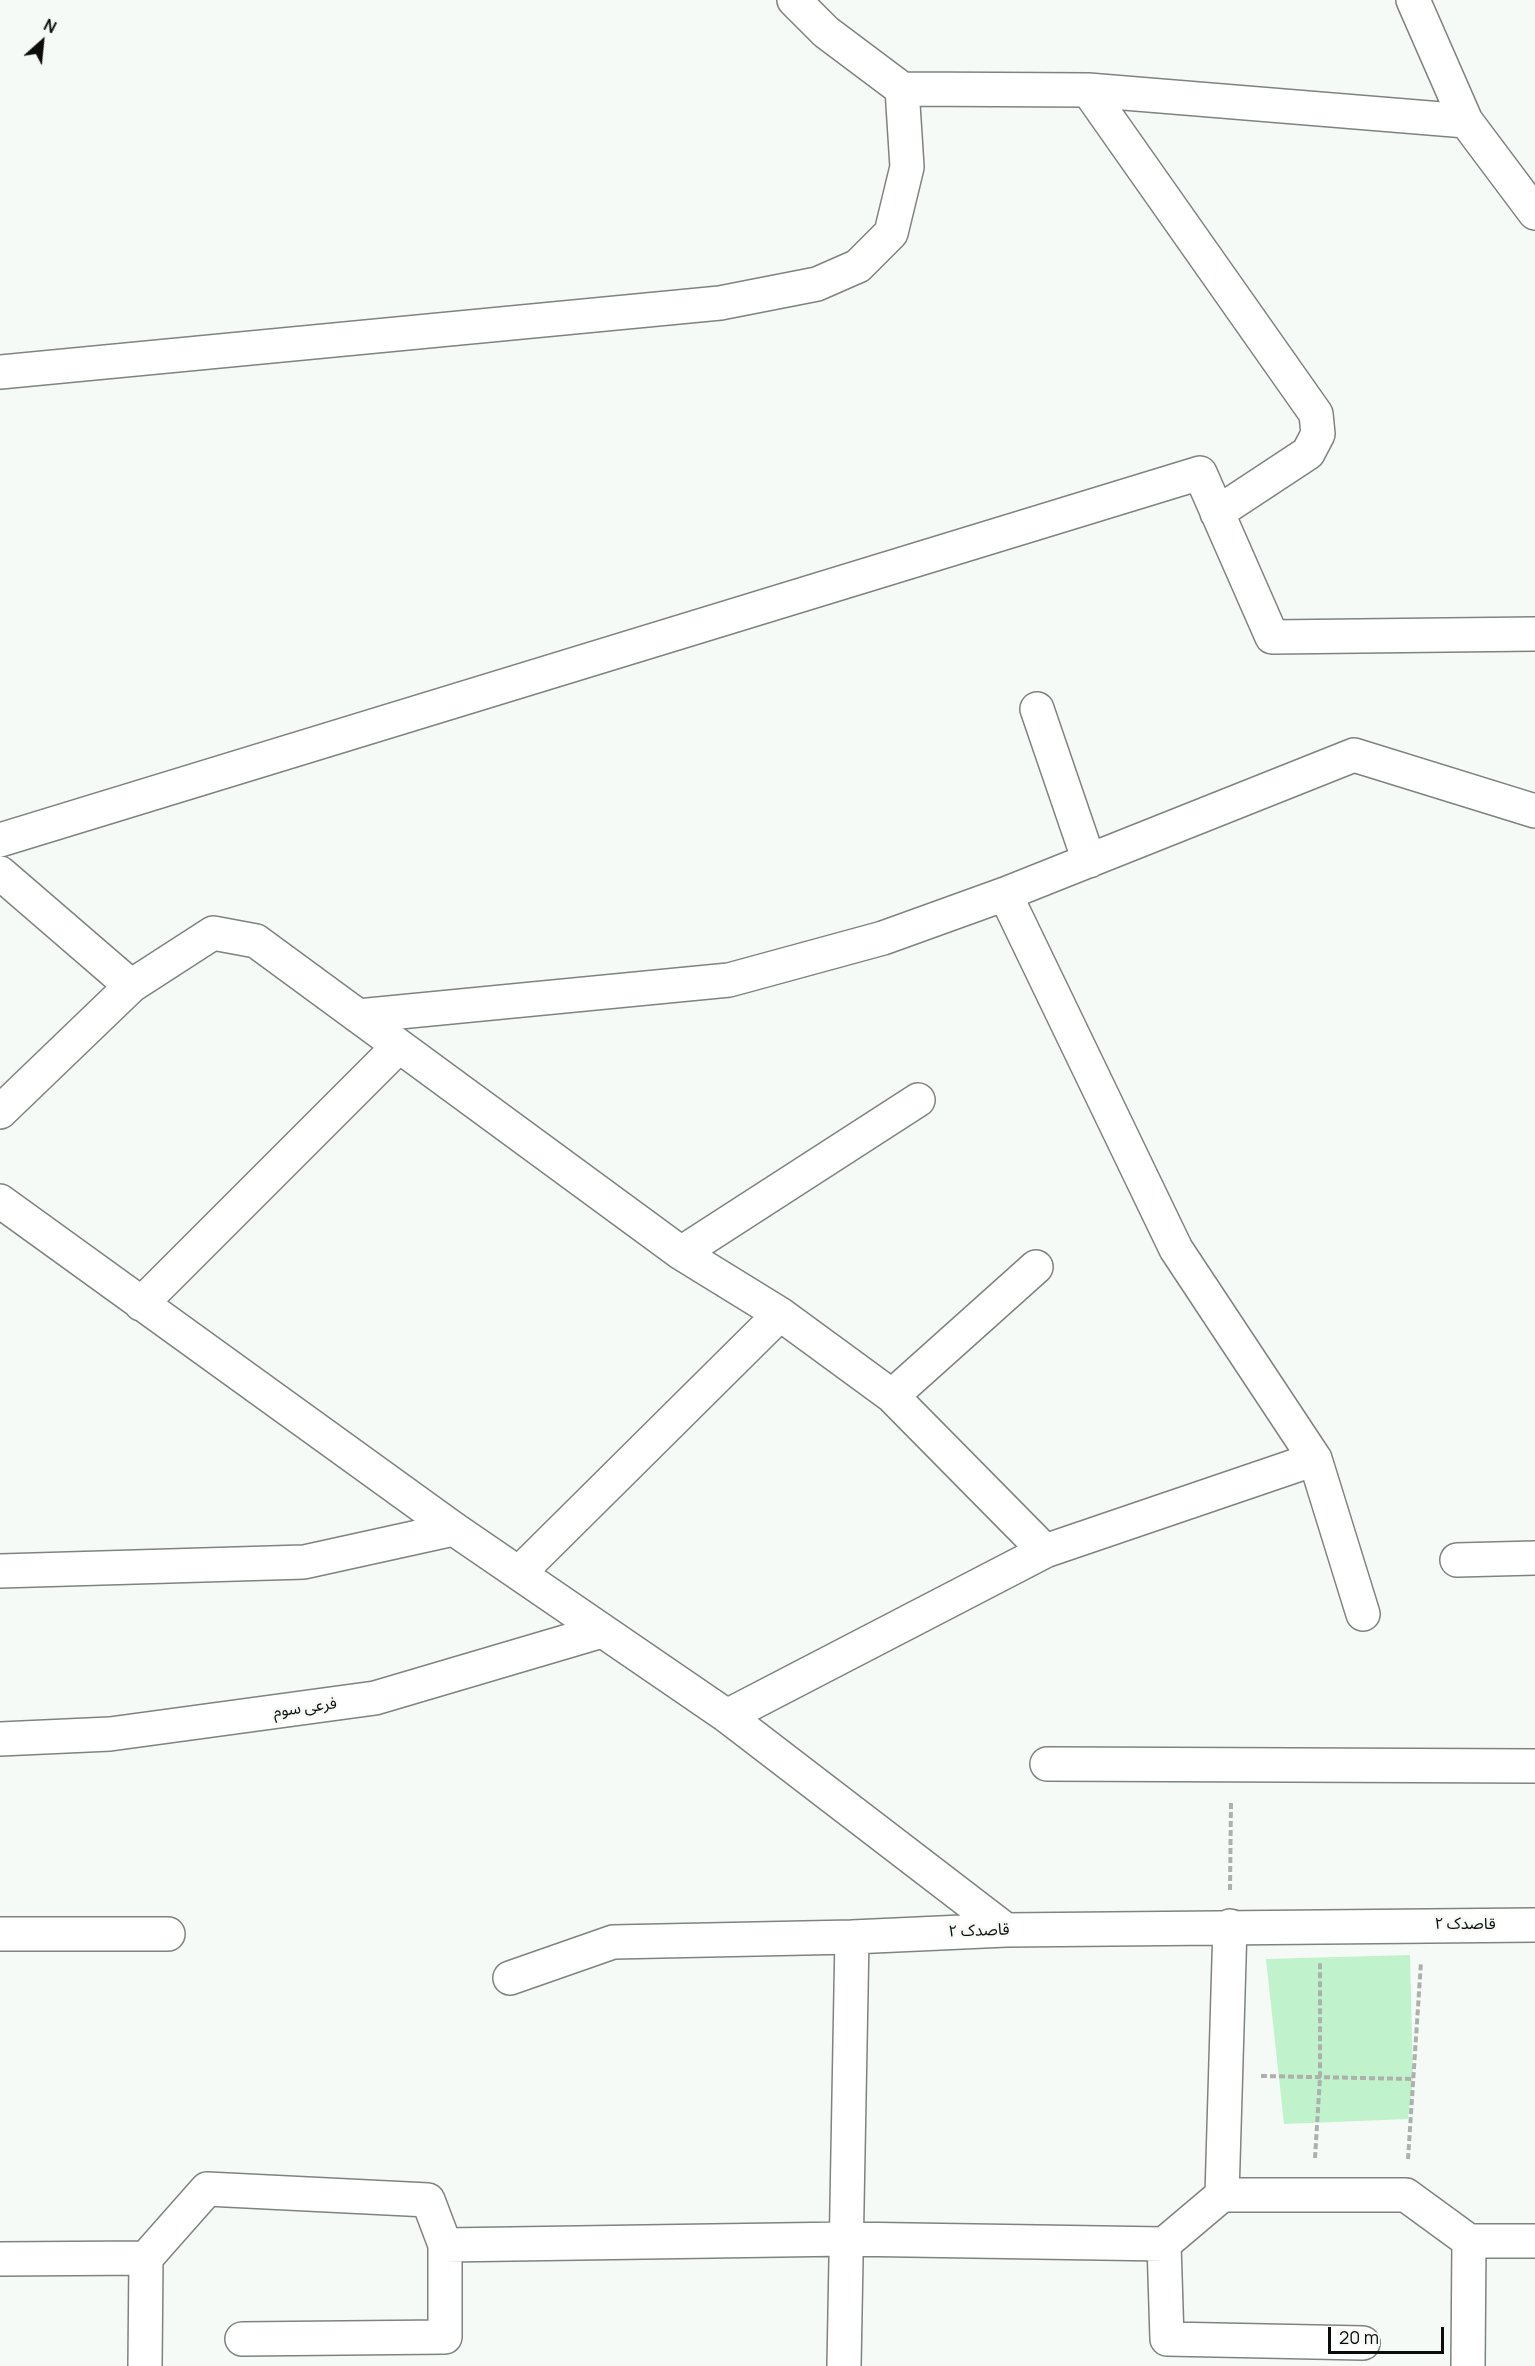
<!DOCTYPE html>
<html>
<head>
<meta charset="utf-8">
<style>
  body { margin:0 }
  #map { position:relative; width:1535px; height:2366px; overflow:hidden; background:#f5faf6; font-family:Manrope,sans-serif }
  canvas { display:block }
  .north { position:absolute; left:12px; top:12px; width:60px; height:60px; -webkit-text-stroke:4px #f5faf6; paint-order:stroke; rotate:27deg; font-size:16px; font-weight:700; line-height:24px; text-align:center; color:#0b0c0b }
  .north::after { content:''; display:block; margin:auto; width:21px; height:27px; background:#0b0c0b; clip-path:polygon(50% 0,100% 100%,50% 72%,0 100%) }
  .scale { position:absolute; left:1328px; top:2327px; width:116px; height:27px; box-sizing:border-box; border:3px solid #0b0c0b; border-top:0; padding-left:8px; font-size:18px; line-height:21px; white-space:nowrap; color:#0b0c0b; -webkit-text-stroke:4px #f5faf6; paint-order:stroke }
</style>
</head>
<body>
<div id="map">
<canvas width="1535" height="2366"></canvas>
<div class="north">N</div>
<div class="scale">20 m</div>
</div>
<script>
const ctx = document.querySelector('canvas').getContext('2d');
ctx.lineJoin = 'round';
function paint(path, color) {
  ctx.fillStyle = color;
  ctx.fill(path, 'evenodd');
}
function stroke(path, color, width, dash) {
  ctx.strokeStyle = color;
  ctx.lineWidth = width;
  ctx.lineCap = dash ? 'butt' : 'round';
  ctx.setLineDash(dash || []);
  ctx.stroke(path);
}
function label(font, color, halo, rows, align = 'center') {
  ctx.font = font + ' Manrope,"Noto Sans Arabic",sans-serif';
  ctx.lineWidth = 5;
  ctx.setLineDash([]);
  ctx.textBaseline = 'middle';
  ctx.strokeStyle = halo;
  ctx.fillStyle = color;
  for (const [text, x, y, turn = 0] of rows) {
    ctx.save();
    ctx.translate(x, y);
    ctx.rotate((+turn || 0) * Math.PI / 180);
    ctx.textAlign = isNaN(turn) ? turn : align;
    if (halo) ctx.strokeText(text, 0, 0);
    ctx.fillText(text, 0, 0);
    ctx.restore();
  }
}
const green = new Path2D(`
  M1410 1955 1413 2079 1408 2119 1284 2124 1266 1959Z`);
const path = new Path2D(`
  M1230 1890 1231 1801
  M1261 2076 1413 2079
  M1315 2158 1320 2077V1962
  M1408 2159 1421 1962`);
const minor = new Path2D(`
  M794 0 826 32 902 89 1088 90 1466 121
  M1413 0 1466 121 1535 213
  M1088 90 1316 414 1318 434 1308 453 1217 513
  M0 372 720 303 817 284 858 266 891 233 907 167 902 89
  M1037 709 1089 861
  M0 840 1200 473 1272 637 1535 634
  M0 873 131 986
  M1005 894 1176 1249 1315 1459
  M358 1016 729 980 883 938 1005 894 1354 755 1535 811
  M0 1112 131 986 213 933 256 941 681 1253 780 1314 892 1396 1045 1551
  M0 1201 454 1529 727 1716 1006 1930
  M681 1253 918 1100
  M141 1304 399 1046
  M892 1396 1036 1267
  M1457 1560 1535 1558
  M0 1571 304 1562 454 1529
  M519 1573 780 1314
  M727 1716 1045 1551 1315 1459 1363 1614
  M0 1739 110 1734 375 1698 602 1631
  M1047 1764 1535 1766
  M0 1934H168
  M510 1978 613 1942 852 1937
  M1222 2195 1230 1926
  M1164 2244 1222 2195H1406L1469 2241
  M445 2245 846 2239 1164 2244 1167 2339 1363 2343
  M0 2259 146 2258
  M145 2366 146 2258 207 2189 428 2200 445 2245V2337L242 2339
  M844 2366 852 1937 1006 1930 1535 1925
  M1468 2366 1469 2241H1535`);
const streetNames = [
  ["فرعی سوم",305,1708,-8],
  ["قاصدک ۲",1465,1925],
  ["قاصدک ۲",979,1931,-2]
];
paint(green, '#c0f3cb');
stroke(minor, '#7e837f', 36);
stroke(path, '#adb1ae', 4, [6, 3]);
stroke(minor, '#fff', 33);
label('16px', '#0b0c0b', '#f5faf6', streetNames);
</script>
</body>
</html>
